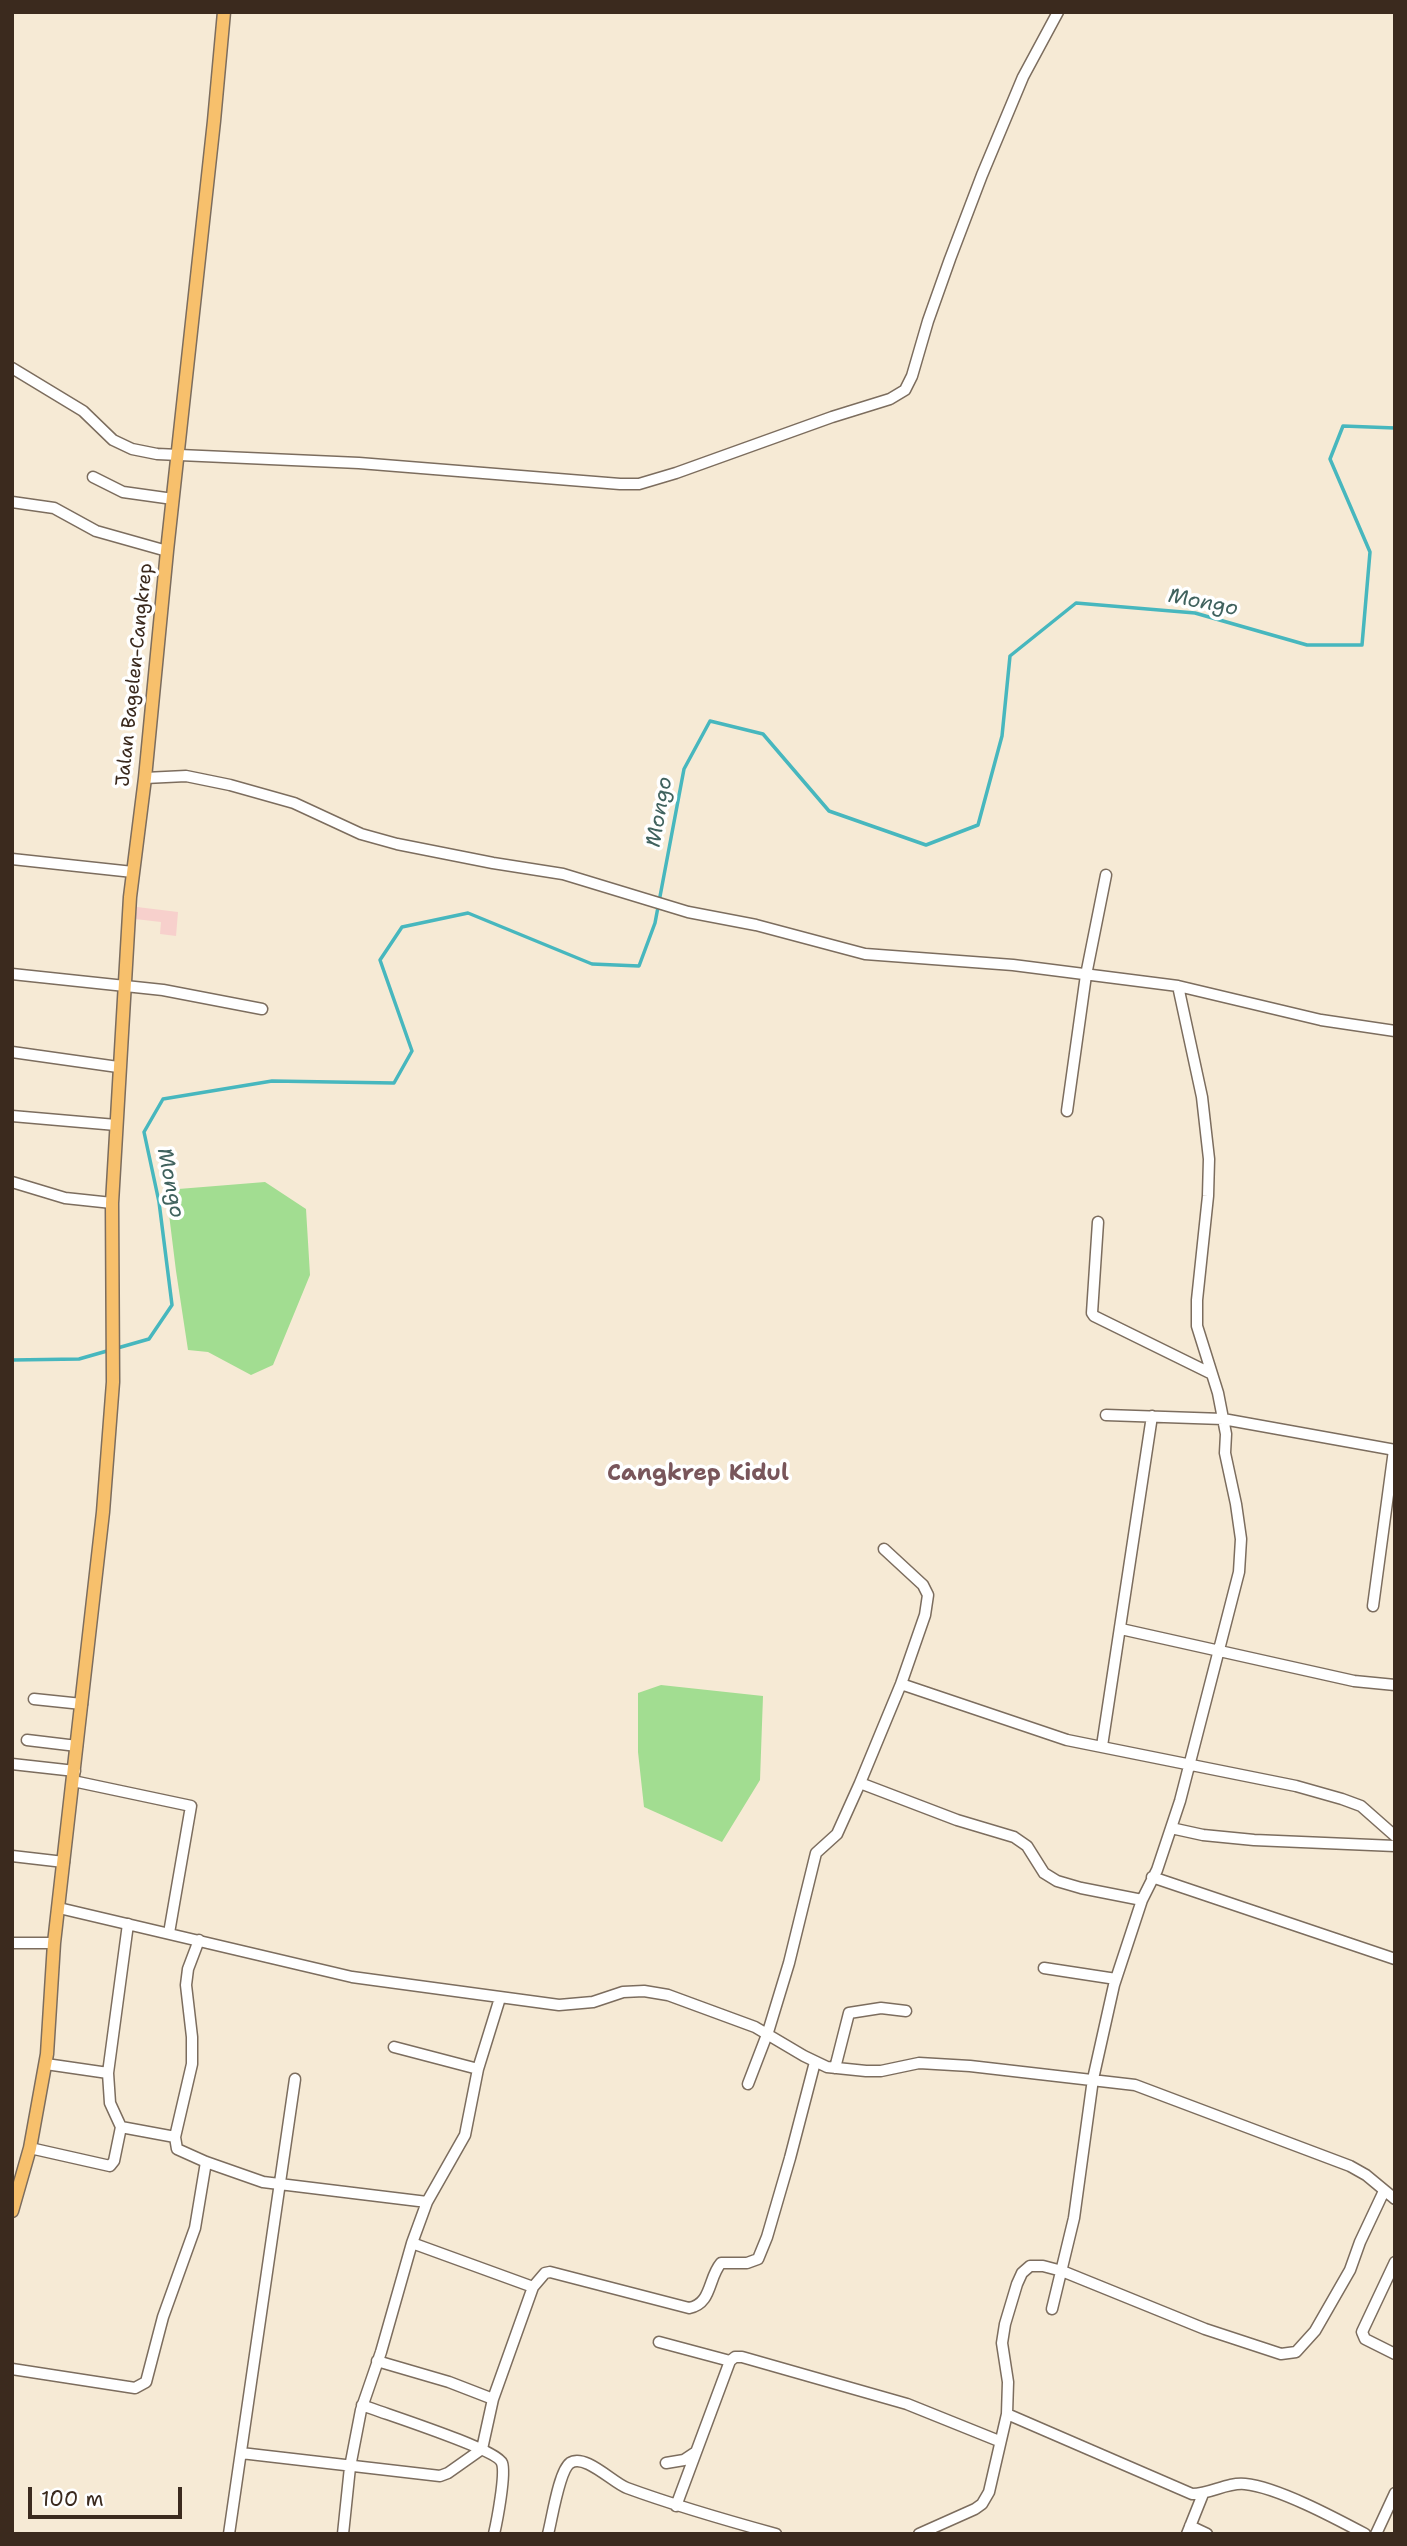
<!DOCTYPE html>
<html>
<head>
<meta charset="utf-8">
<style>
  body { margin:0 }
  #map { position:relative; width:1407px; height:2546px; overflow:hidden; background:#f6ead5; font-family:"Shantell Sans",sans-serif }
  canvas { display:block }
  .frame { position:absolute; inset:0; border:14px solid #3b2a1e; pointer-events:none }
  .scale { position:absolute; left:28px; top:2487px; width:154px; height:32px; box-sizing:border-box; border:4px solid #3b2a1e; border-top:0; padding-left:9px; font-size:21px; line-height:24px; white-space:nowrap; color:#3b2a1e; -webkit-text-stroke:5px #fff; paint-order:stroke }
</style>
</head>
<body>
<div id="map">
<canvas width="1407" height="2546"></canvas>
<div class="frame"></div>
<div class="scale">100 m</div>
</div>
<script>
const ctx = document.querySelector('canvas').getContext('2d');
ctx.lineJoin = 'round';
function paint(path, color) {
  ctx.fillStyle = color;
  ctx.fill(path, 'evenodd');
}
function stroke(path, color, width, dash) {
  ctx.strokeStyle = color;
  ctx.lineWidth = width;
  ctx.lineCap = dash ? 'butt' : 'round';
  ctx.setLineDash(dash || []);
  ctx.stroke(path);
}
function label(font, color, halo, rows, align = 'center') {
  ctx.font = font + ' "Shantell Sans",sans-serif';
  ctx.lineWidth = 7;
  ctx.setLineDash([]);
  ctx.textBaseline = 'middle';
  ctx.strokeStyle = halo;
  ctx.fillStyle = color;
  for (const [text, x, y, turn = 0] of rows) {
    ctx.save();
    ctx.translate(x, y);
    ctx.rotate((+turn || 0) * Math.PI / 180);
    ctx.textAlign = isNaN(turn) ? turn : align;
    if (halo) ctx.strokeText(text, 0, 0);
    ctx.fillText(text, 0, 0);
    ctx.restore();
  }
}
const built = new Path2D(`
  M137 907 178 912 176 936 160 934 161 922 135 919Z`);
const green = new Path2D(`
  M265 1182 306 1209 310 1275 273 1365 251 1375 208 1352 188 1350 176 1271 166 1190Z
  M661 1685 763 1696 760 1780 722 1842 644 1807 638 1752V1693Z`);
const stream = new Path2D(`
  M12 1360 79 1359 149 1339 172 1305 159 1202 144 1132 163 1099 272 1081 394 1083 412 1051 380 960 402 927 468 913 592 964 639 966 655 923 684 769 710 721 763 734 829 811 926 845 978 825 1002 736 1010 656 1076 603 1195 613 1307 645H1362L1370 552 1330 459 1343 426 1395 428`);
const minor = new Path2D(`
  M12 368 83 411 113 440 132 449 157 454 359 463 620 484H639L676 473 832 417 890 399 905 390 912 376 928 321 950 259 982 175 1023 77 1058 12
  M93 477 123 492 173 499
  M12 502 54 508 96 531 167 551
  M145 778 186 776 230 785 294 803 361 834 397 844 493 863 563 874 688 912 756 925 865 954 1013 965 1178 986 1321 1020 1395 1031
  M12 859 133 872
  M12 974 163 990 262 1009
  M12 1052 118 1067
  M1067 1111 1086 975 1106 875
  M12 1116 116 1125
  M12 1182 65 1198 112 1203
  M1098 1222 1092 1313 1094 1316 1212 1374
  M1106 1415 1223 1419 1395 1450
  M884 1549 923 1585 928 1595 925 1615 901 1684 860 1783 957 1820 1014 1837 1027 1846 1044 1873 1057 1881 1081 1888 1142 1900
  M1373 1606 1394 1450
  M1121 1629 1354 1681 1395 1685
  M901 1684 1067 1740 1296 1786 1342 1799 1361 1806 1395 1836
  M34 1699 82 1704
  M27 1740 77 1746
  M1102 1746 1152 1416
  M12 1764 75 1771
  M73 1781 191 1806 169 1933
  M1171 1828 1203 1835 1254 1840 1395 1846
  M12 1856 64 1862
  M1152 1877 1395 1959
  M59 1908 352 1977 559 2005 593 2002 623 1992 644 1991 668 1995 755 2027 804 2056 827 2067 866 2071H881L919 2063 970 2066 1135 2085 1350 2166 1366 2175 1395 2199
  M12 1943H54
  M1044 1968 1116 1979
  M394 2047 478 2069
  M46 2064 108 2073
  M835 2068 849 2013 881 2008 906 2011
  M748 2084 768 2032 789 1963 816 1853 837 1834 860 1783
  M121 2127 110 2103 108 2073 128 1924
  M175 2137 192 2064V2037L186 1985 188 1969 199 1940
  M30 2148 110 2166 114 2161 121 2127 175 2137 177 2149 206 2162 263 2182 427 2202
  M1395 2262 1362 2332 1365 2339 1395 2354
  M533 2287 545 2273 550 2272 689 2308C712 2304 708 2278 721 2263H747L758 2259 767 2237 790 2158 815 2062
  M1052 2309 1074 2218 1093 2079 1114 1985 1142 1900 1157 1870 1180 1801 1239 1572 1241 1539 1236 1504 1225 1453 1226 1434 1218 1393 1197 1326V1300L1208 1196 1209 1159 1202 1097 1178 986
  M659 2342 730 2361 735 2357H742L907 2404 999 2441
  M377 2361 449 2382 493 2399
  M12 2369 135 2388 146 2382 163 2317 195 2228 206 2162
  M362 2405C382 2413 497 2449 502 2463 506 2474 497 2521 494 2534
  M1007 2414 1192 2494C1211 2494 1227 2482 1245 2484 1277 2487 1335 2518 1365 2534
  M241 2453 440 2476 448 2473 482 2449 493 2399 533 2287 412 2243
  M666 2463 684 2460 696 2452
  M676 2506 730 2361
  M1190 2526 1207 2534
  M229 2534 295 2079
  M343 2534 350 2467 361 2410 381 2352 412 2243 427 2202 465 2135 478 2069 500 1998
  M548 2534C552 2519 559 2471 570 2463 585 2453 613 2483 627 2488 676 2506 725 2520 776 2534
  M919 2534 975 2509 982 2504 989 2492 1007 2414 1008 2382 1002 2343 1005 2324 1017 2284 1022 2273 1030 2266H1043L1062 2271 1205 2329 1281 2354 1296 2352 1315 2331 1350 2270 1360 2242 1384 2191
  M1187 2534 1203 2494
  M1376 2534 1395 2493`);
const major = new Path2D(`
  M12 2211 30 2148 47 2054 54 1943 103 1512 113 1382 112 1203 130 897 145 778 167 551 214 121 224 12`);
const streetNames = [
  ["Jalan Bagelen-Cangkrep",135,675,-84]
];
const waterNames = [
  ["Mongo",1203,603,11],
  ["Mongo",660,812,-80],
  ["Mongo",170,1183,79]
];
const quarterNames = [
  ["Cangkrep Kidul",698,1474]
];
paint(built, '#f7d0cc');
paint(green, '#a2dd91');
stroke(stream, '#47b7be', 3.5);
stroke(minor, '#7c6d5e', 13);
stroke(major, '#7c6d5e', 15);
stroke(minor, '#fff', 10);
stroke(major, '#f7c06c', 12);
label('19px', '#3b2a1e', '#fff', streetNames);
label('italic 21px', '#40625e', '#fff', waterNames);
label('bold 23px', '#79565b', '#fff', quarterNames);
</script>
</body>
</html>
